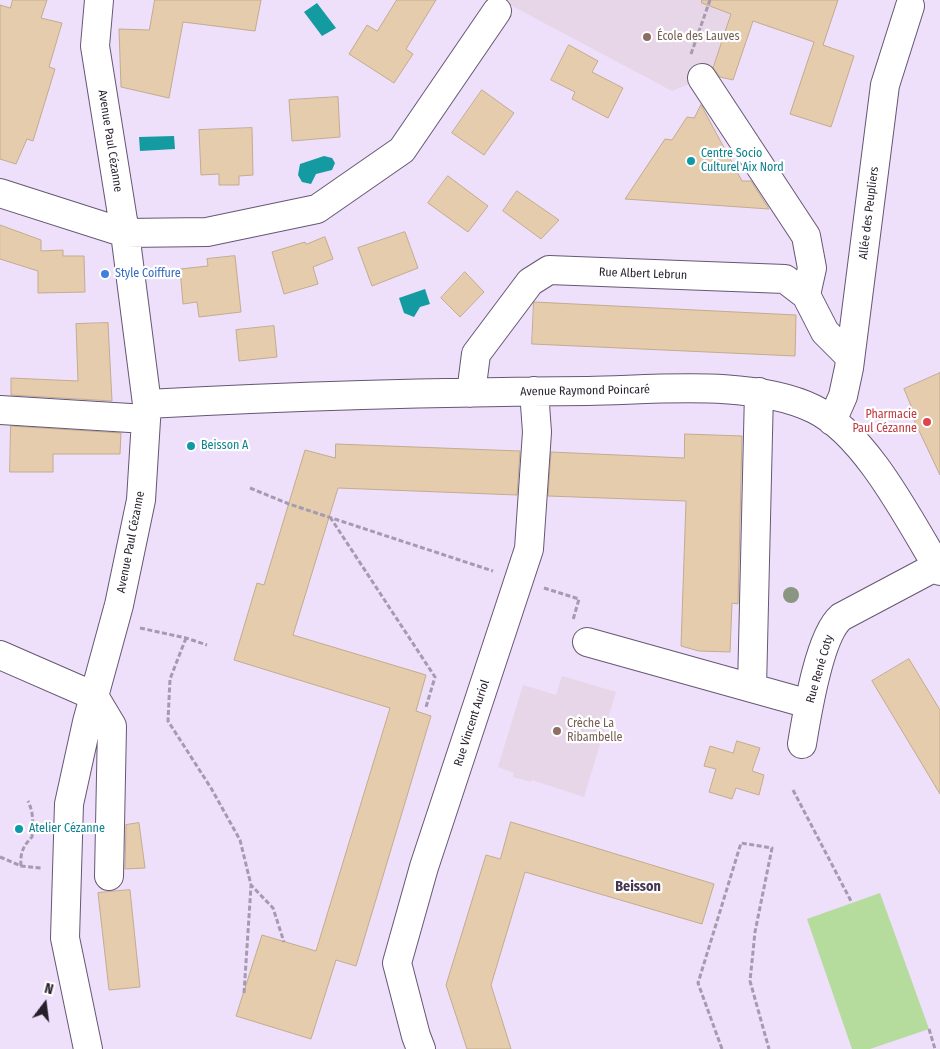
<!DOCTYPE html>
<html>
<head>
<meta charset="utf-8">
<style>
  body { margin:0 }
  #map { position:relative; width:940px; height:1049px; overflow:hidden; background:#eedffa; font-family:"Fira Sans Condensed",sans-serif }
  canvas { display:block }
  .north { position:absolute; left:20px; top:979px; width:50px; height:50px; -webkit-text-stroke:4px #fff; paint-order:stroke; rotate:15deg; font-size:14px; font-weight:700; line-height:20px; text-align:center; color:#261f2b }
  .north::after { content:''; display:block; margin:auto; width:18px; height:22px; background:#261f2b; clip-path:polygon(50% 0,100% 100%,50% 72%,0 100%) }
</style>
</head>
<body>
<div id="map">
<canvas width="940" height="1049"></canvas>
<div class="north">N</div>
</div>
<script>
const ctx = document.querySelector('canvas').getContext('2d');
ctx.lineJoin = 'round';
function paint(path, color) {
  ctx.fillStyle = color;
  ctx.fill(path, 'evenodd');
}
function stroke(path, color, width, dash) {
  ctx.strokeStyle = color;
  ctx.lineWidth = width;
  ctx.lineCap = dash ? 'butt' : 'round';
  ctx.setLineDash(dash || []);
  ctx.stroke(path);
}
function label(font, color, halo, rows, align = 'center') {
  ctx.font = font + ' "Fira Sans Condensed",sans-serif';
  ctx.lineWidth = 4.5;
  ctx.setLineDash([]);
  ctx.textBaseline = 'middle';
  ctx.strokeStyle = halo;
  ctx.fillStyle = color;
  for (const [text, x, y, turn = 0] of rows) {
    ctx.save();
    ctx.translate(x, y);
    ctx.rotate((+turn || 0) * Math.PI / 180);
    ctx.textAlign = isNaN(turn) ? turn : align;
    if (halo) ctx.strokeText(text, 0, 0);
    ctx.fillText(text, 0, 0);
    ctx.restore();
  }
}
const education = new Path2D(`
  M501 0H736L711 75 672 91Z
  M562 676 616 692 584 797 532 780 531 782 513 777 514 773 498 767 523 685 556 695Z`);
const green = new Path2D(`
  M880 893 929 1029 870 1049H852L807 919Z`);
const water = new Path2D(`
  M317 3 336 28 322 36 304 12Z
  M174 136 175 149 140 151 139 137Z
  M324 156 332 158 335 163 332 170 316 174 311 184 302 182 298 175 300 164Z
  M425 289 430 304 420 307 414 317 404 313 399 298Z`);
const building = new Path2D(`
  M13 0H47L41 18 62 23 49 67 55 69 33 141 27 139 16 164 0 159V5L10 8Z
  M155 0H261L255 31 183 22 169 98 121 87 119 29 149 30Z
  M397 0H436L406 49 413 54 394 83 349 54 367 25 377 31Z
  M702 0H838L823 45 854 56 831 127 790 114 814 42 753 21 733 80 720 77 713 68 731 14 702 3Z
  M569 45 598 61 592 72 623 88 608 118 572 99 575 92 551 80Z
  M482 90 514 113 484 155 452 133Z
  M338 97 340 137 292 141 289 100Z
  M701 105 742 181H751L769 209 625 199 665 139 672 140 687 117 694 118Z
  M252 128 253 175 239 176V185H219V174L201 175 199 130Z
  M448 176 488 206 468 232 428 203Z
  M517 191 559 220 541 239 503 211Z
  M0 225 41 240V251L63 250V256H84L85 292 38 293V271L0 259Z
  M405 232 418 268 372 286 358 248Z
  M325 237 333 259 313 267 318 284 284 294 272 252 305 242 306 244Z
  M235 256 241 312 199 317 197 302 183 304 180 269 208 266 207 259Z
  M465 272 484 292 460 317 441 298Z
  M534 302 796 315 795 356 532 344Z
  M108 323 112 401 11 395V378L78 381 76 324Z
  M274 326 277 357 239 361 236 330Z
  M940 373V475L912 416 915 415 904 389Z
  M11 426 121 433 120 454H53V472H10Z
  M685 434 742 436 738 604 732 603 730 652 699 651 681 646 686 501 548 496 551 452 684 458Z
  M336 444 520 451 517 495 338 488 293 635 426 675 416 711 431 716 356 966 336 960 311 1039 236 1016 262 935 316 951 390 708 234 660 257 583 264 585 305 450 335 458Z
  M909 659 940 710V794L872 681Z
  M737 741 760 748 752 771 764 775 759 795 736 788 732 799 709 792 716 769 704 766 710 746 733 753Z
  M511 822 714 884 702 924 525 872 491 985 511 1049H467L446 985 486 855 500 859Z
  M139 823 145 868 125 869 126 825Z
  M130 890 140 987 109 990 98 893Z`);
const path = new Path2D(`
  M691 54 710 0
  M250 488 289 504 493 571
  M330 517 435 677 426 707
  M544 588 579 599 573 620
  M140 628 186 638 207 645
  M186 638 170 679 168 721 211 788 240 840 251 885 273 908 284 942
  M793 790 852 903
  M0 857 21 866 41 868
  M21 866C20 853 23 846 32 837 33 823 34 814 28 801
  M244 993 251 886
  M929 1029 935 1049
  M722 1049 698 983 741 843 772 848 755 932 750 981 769 1049`);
const minor = new Path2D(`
  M702 78 806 236 812 268 806 295
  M0 193 125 233 207 232 317 209 402 150 497 11
  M471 393 476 354 530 282 549 270 785 279 806 295 825 332 850 357
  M147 404C294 396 441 392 588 391 656 390 752 379 814 409 867 435 910 522 940 571
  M0 410 146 419
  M832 421 843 396 849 368 885 85 910 6
  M587 642 809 704
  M0 655 94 696 112 726 109 876
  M752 688 759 392
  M802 744C807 714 819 636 841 617L937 566
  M88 1049 65 938 69 804 87 722 119 605 141 500 147 404 125 233 95 46 99 0
  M421 1049 416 1036 397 963 424 867 529 549 537 432 534 391`);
const trees = [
  [791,595]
];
const markers = [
  [647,37,5,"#8d6e63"],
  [691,161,5,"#0f9aa8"],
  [105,274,5,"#3f7fe0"],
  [927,422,5,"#e0444e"],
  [191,446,5,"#0f9aa8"],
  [557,731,5,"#8d6e63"],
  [19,829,5,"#0f9aa8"]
];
const educationNames = [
  ["École des Lauves",657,37],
  ["Crèche La",567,724],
  ["Ribambelle",567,738]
];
const streetNames = [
  ["Avenue Paul Cézanne",110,141,81],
  ["Allée des Peupliers",869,213,-83],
  ["Rue Albert Lebrun",643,274,2],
  ["Avenue Raymond Poincaré",585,391,-1],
  ["Avenue Paul Cézanne",131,542,-79],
  ["Rue René Coty",820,669,-74],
  ["Rue Vincent Auriol",472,723,-72]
];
const cultureNames = [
  ["Centre Socio",701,154],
  ["Culturel Aix Nord",701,168],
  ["Beisson A",201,446],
  ["Atelier Cézanne",29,829]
];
const shopNames = [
  ["Style Coiffure",115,274]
];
const healthNames = [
  ["Pharmacie",917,415],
  ["Paul Cézanne",917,429]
];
const neighbourhoodNames = [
  ["Beisson",638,887]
];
paint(education, '#e7d6e7');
paint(green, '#b5db9d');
paint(water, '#139ba1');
paint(building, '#e4ccad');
stroke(building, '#c3ab8e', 1);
stroke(minor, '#665773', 30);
stroke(path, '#a69ab0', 3, [5, 2.5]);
stroke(minor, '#fff', 28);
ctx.fillStyle = '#8b9682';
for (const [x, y] of trees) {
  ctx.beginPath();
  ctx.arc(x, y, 8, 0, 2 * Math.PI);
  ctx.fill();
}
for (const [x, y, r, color] of markers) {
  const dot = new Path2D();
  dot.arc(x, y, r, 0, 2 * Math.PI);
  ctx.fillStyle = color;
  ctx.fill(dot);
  stroke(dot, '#fff', 2);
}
label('12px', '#785e54', '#fff', educationNames, 'left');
label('12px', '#261f2b', '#fff', streetNames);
label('12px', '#0d838f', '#fff', cultureNames, 'left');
label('12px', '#366cbe', '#fff', shopNames, 'left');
label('12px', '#be3a42', '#fff', healthNames, 'right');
label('bold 14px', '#43344f', '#fff', neighbourhoodNames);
</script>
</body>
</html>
